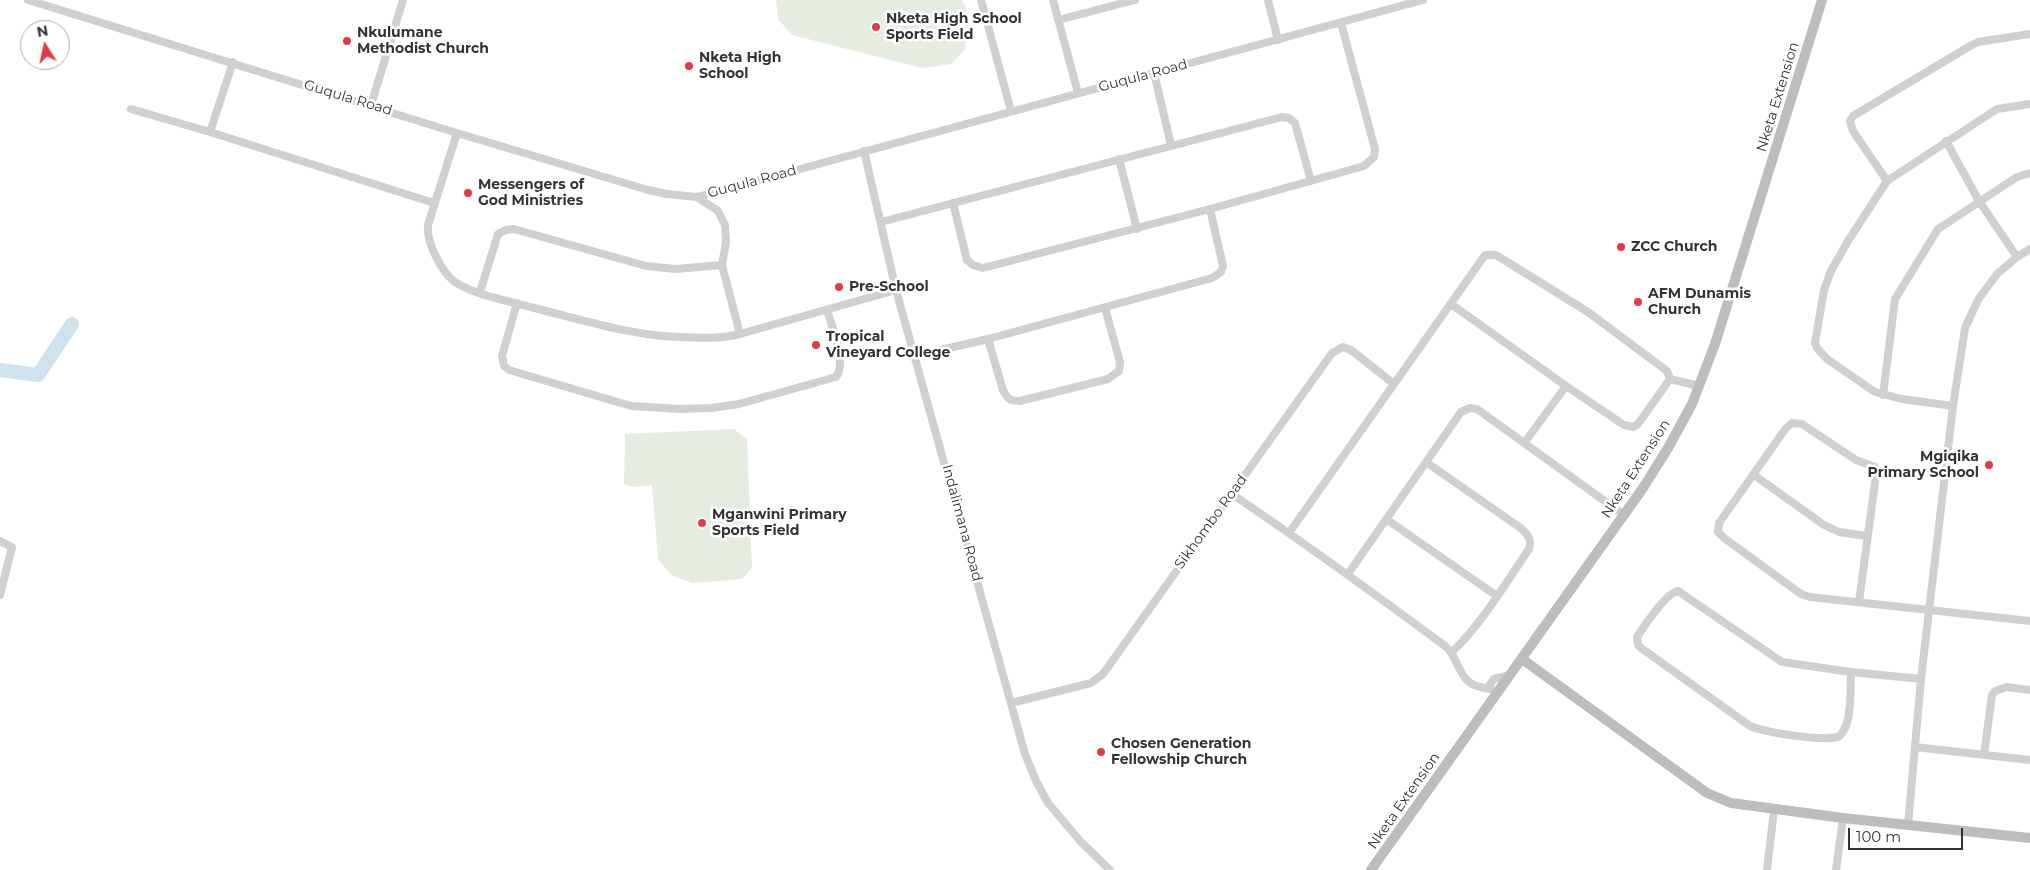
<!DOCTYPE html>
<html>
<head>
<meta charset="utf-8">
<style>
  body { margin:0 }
  #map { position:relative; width:2030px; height:870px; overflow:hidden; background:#fff; font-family:Montserrat,sans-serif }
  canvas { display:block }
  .north { position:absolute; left:20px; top:20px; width:50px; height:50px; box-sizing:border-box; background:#fff; border:1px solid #adadad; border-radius:50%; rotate:350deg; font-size:14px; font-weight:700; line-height:20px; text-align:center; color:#333 }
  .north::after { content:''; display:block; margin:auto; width:18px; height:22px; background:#e63946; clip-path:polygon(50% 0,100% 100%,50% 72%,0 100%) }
  .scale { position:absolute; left:1848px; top:828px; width:115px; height:22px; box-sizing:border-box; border:2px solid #333; border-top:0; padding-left:6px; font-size:15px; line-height:18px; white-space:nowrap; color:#333; -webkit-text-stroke:4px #fff; paint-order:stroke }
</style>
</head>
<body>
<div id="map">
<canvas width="2030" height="870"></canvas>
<div class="north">N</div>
<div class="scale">100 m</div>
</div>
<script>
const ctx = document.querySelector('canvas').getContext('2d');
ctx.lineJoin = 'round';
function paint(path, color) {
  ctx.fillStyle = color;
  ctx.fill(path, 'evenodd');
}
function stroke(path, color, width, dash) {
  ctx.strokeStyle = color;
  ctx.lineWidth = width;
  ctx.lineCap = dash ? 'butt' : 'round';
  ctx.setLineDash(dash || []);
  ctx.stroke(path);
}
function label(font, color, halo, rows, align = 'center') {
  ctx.font = font + ' Montserrat,sans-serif';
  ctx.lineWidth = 5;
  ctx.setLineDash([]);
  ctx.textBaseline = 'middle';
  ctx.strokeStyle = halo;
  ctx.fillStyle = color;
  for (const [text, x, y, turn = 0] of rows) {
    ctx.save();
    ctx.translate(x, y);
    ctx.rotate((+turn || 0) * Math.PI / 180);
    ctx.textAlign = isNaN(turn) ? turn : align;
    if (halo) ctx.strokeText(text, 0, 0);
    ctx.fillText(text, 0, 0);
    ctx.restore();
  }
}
const green = new Path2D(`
  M776 0H962L966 8 967 34 965 49 952 64 922 68 792 35 778 19Z
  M734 429 747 439 752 568 742 579 692 583 671 575 658 559 652 485 633 487 624 484 625 434Z`);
const river = new Path2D(`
  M0 370 38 375 72 324`);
const street = new Path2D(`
  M28 0 457 133 648 190 667 194 697 197 1423 0
  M981 0 1011 111
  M1053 0 1078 93
  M1268 0 1278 40
  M1058 20 1135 0
  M233 62 210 132 434 203
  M1154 73 1171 145
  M371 105 403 0
  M131 109 210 132
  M457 133 428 225C426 241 441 272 455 282 472 294 509 301 530 307 580 319 628 335 679 337 700 338 719 339 740 334L896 290
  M1946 141 1979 201 2017 257
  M864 151 896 290 1025 754 1036 781 1048 803 1081 842 1110 870
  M1119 159 1137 229
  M1887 181 1853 131 1850 121 1853 116 1970 46 1978 42 2030 34
  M697 197 718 211 725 225 726 242 722 265 740 334
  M953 203 967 260 973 265 983 268 1210 209 1364 166 1374 157 1375 149 1341 23
  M881 222 1282 117 1289 118 1295 123 1311 181
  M480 292 498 234 506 230 514 229 646 266 676 269 722 265
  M517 303 502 356 504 366 509 370 631 406 681 409 711 408 739 404 836 377C847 363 832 327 827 310
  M1451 304 1566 386 1624 425 1633 427 1638 424 1670 379
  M988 339 1003 390C1007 399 1011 401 1020 401L1108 379 1119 371 1120 362 1105 308
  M915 356 988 339 1212 278 1221 272 1223 266 1210 209
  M1670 379 1699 386
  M1883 395 1895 299 1938 229 2017 177 2030 173
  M1953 406 1902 399 1875 392 1827 359 1817 348 1815 343 1824 290 1831 271 1848 241 1887 181 1997 109 2030 104
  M1525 442 1566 386
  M1426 462 1522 529C1528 535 1532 540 1529 549 1505 584 1483 622 1452 652
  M1754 475 1824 525 1839 532 1867 536
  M1232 494C1304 543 1375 594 1445 646 1456 655 1457 669 1466 679 1475 690 1487 685 1498 693
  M1386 519 1497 596
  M1289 533 1485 255H1496L1588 312 1667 371 1670 379
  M0 541 12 547 0 595
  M1348 574 1461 412 1470 408 1477 409 1624 515
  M1859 602 1876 475 1875 467 1856 460 1802 424 1792 423 1786 428 1719 523 1718 532 1724 538 1801 594 1810 597 2030 621
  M1851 672C1850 689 1853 727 1838 737 1820 741 1767 733 1750 726L1641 648 1638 645 1637 637C1644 626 1667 592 1678 591L1782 662 1851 672 1921 679
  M1488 687 1494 679 1510 675
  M1011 703 1091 683 1103 674 1332 353 1343 347 1351 350 1394 384
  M1915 747 2030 760
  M1984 755 1992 695 1995 691 2007 687 2030 690
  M1908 825 1921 679 1953 406 1965 328 1978 300 1997 274 2017 257 2030 249
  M1767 870 1774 810
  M1836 870 1843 818`);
const secondary = new Path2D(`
  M1522 659 1707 793 1731 803 1843 818 2030 838
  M1371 870 1643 488 1668 448 1692 404 1715 344 1822 0`);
const markers = [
  [876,27,5,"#e63946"],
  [347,41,5,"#e63946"],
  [689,66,5,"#e63946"],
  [468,193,5,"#e63946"],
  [1621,247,5,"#e63946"],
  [839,287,5,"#e63946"],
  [1638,302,5,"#e63946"],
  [816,345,5,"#e63946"],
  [1989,465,5,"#e63946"],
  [702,523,5,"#e63946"],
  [1101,752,5,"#e63946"]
];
const poiNames = [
  ["Nketa High School",886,19],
  ["Sports Field",886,35],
  ["Nkulumane",357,33],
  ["Methodist Church",357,49],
  ["Nketa High",699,58],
  ["School",699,74],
  ["Messengers of",478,185],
  ["God Ministries",478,201],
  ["ZCC Church",1631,247],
  ["Pre-School",849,287],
  ["AFM Dunamis",1648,294],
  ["Church",1648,310],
  ["Tropical",826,337],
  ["Vineyard College",826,353],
  ["Mgiqika",1979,457,"right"],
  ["Primary School",1979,473,"right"],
  ["Mganwini Primary",712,515],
  ["Sports Field",712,531],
  ["Chosen Generation",1111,744],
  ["Fellowship Church",1111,760]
];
const streetNames = [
  ["Guqula Road",1143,76,-15],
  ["Nketa Extension",1778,97,-73],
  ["Guqula Road",348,98,17],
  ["Guqula Road",752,182,-15],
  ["Nketa Extension",1636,469,-57],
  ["Sikhombo Road",1211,522,-54],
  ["Indalimana Road",962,523,75],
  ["Nketa Extension",1404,801,-55]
];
paint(green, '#e6ecdf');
stroke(river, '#cfe2ee', 14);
stroke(street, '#d0d0d0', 8);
stroke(secondary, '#bdbdbd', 10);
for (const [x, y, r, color] of markers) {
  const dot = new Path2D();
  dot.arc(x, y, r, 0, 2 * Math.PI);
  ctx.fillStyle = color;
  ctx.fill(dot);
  stroke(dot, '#fff', 2);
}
label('bold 14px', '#333', '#fff', poiNames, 'left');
label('14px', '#333', '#fff', streetNames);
</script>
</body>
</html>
